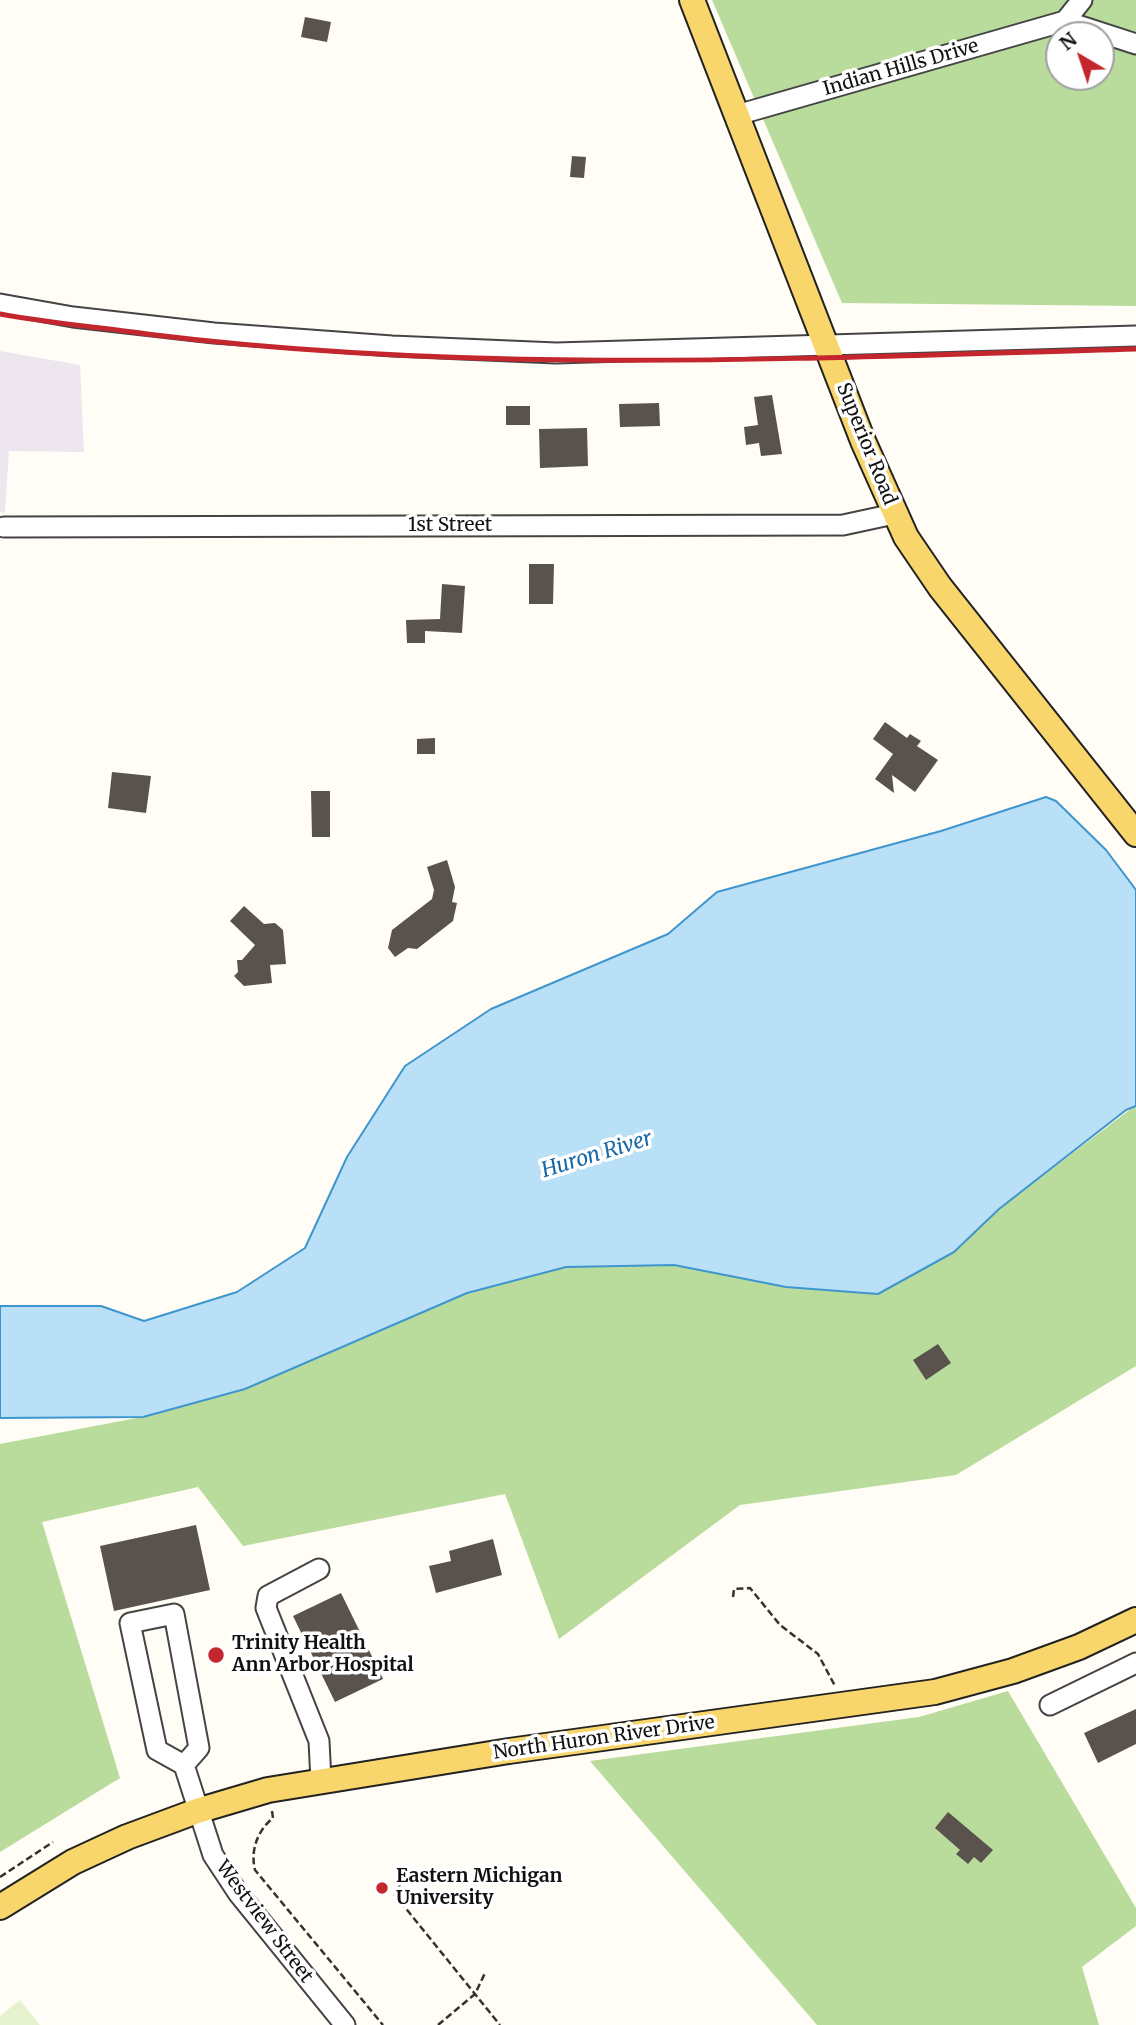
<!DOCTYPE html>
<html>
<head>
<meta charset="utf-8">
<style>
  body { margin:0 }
  #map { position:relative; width:1136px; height:2025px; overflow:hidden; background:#fffdf5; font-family:Merriweather,serif }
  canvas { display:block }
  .north { position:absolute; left:1045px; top:21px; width:70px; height:70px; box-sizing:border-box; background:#fff; border:2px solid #a0a0a0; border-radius:50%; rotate:321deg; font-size:19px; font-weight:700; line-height:28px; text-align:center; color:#111 }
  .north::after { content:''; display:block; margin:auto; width:24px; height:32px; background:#c4262e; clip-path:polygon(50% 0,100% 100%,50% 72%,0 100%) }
</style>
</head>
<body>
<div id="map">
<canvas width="1136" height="2025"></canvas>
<div class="north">N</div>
</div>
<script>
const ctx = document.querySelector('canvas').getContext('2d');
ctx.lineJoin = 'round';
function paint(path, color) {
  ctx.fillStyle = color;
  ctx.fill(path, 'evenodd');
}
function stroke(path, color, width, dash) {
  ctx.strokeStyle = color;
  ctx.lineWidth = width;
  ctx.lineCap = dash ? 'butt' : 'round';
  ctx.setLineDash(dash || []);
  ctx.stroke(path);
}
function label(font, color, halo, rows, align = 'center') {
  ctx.font = font + ' Merriweather,serif';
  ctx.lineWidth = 7;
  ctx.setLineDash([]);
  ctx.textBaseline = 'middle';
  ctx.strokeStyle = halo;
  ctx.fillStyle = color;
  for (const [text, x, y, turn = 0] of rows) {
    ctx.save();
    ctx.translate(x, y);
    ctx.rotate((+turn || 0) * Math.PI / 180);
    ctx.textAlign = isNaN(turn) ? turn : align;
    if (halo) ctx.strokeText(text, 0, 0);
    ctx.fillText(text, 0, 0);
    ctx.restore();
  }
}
const industrial = new Path2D(`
  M0 351 80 365 84 452 9 451 5 513 0 512Z`);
const forest = new Path2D(`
  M712 0H1136V306L842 303ZM1059 35H1101V77H1059Z
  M1136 1105V1366L956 1475 740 1505 559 1639 505 1494 243 1546 198 1487 42 1522 120 1778 0 1852V1444L142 1417 245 1389 467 1293 566 1267 674 1265 786 1287 954 1252 999 1209Z
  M1008 1691 1136 1908V1926L1082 1967 1099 2025H817L590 1761 919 1717Z`);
const pitch = new Path2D(`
  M20 2000 40 2025H0V2016Z`);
const water = new Path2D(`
  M1046 797 1056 801 1106 850 1136 890V1106L1126 1110 999 1209 954 1252 878 1294 786 1287 674 1265 566 1267 467 1293 245 1389 143 1417 0 1418V1306H101L144 1321 237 1292 305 1248 347 1157 405 1066 491 1009 668 934 717 892 941 831Z`);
const building = new Path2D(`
  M305 17 331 22 327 42 301 37Z
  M572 156 586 157 584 178 570 177Z
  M772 395 782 454 761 456 759 443 746 445 744 427 758 425 754 397Z
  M659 403 660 426 620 427 619 404Z
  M506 406H530V425H506Z
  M587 428 588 466 540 468 539 429Z
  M529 564H554L553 604H529Z
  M442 584 465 586 462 633 425 631V643H407L406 620 440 619Z
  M885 722 907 738 910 734 921 741 917 746 938 760 915 792 892 775 894 793 875 779 893 754 873 739Z
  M435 738V754H417V739Z
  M112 772 151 776 146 813 108 808Z
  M311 791H330V837H312Z
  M447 860 455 887 452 902 457 903 453 921 417 949 408 948 395 957 388 948 392 930 432 899 434 890 427 867Z
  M244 906 264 924 275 923 283 930 286 964 270 965 272 983 244 986 234 976 238 972 237 960H242L255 945 230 921Z
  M938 1344 951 1363 926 1380 913 1360Z
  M196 1525 210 1590 114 1611 100 1546Z
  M493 1539 502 1575 436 1593 429 1566 451 1561 449 1551Z
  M341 1593 383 1679 335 1702 293 1616Z
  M1136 1709V1744L1098 1763 1084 1733Z
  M948 1812 993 1850 981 1863 974 1857 968 1864 956 1854 960 1850 935 1828Z`);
const path = new Path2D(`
  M733 1597 734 1589 750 1588 780 1625 818 1654 835 1686
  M272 1811 273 1818C258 1830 250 1850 255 1870L383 2025
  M405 1874 395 1895 500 2025
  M0 1877 53 1842
  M438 2025 475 1994 485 1973`);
const minor = new Path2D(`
  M1082 0 1065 21 1136 44
  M737 115 1065 21
  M0 304 73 317 214 333 392 346 556 353 1136 336
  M4 527 843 525 894 514
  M319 1569 268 1596 266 1608 319 1741 321 1781
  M1050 1705 1136 1663
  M184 1765 199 1748 174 1614 130 1623 157 1750 184 1765 213 1855 238 1893 345 2025`);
const major = new Path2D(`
  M692 0 863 441 906 537 940 587 1136 834
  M0 1907 73 1862 127 1837 197 1811 268 1790 509 1751 935 1692 1013 1671 1079 1647 1136 1620`);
const rail = new Path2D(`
  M0 314C49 323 98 327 147 334 475 375 806 358 1136 349`);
const markers = [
  [216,1655,9,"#c4262e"],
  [382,1888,7,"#c4262e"]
];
const streetNames = [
  ["Indian Hills Drive",901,68,-16],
  ["Superior Road",866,444,68],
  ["1st Street",450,526],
  ["North Huron River Drive",604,1738,-8],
  ["Westview Street",264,1922,53]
];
const poiNames = [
  ["Trinity Health",232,1644],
  ["Ann Arbor Hospital",232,1666],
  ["Eastern Michigan",396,1877],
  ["University",396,1899]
];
const waterNames = [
  ["Huron River",597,1155,-17]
];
paint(industrial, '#eee6ef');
paint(forest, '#b9dc9c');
paint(pitch, '#e6f2cf');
paint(water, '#b9e0f7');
stroke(water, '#3f96cf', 2);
paint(building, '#5a524d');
stroke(minor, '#444', 23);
stroke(major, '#222', 28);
stroke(path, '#333', 2.5, [7, 3.5]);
stroke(minor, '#fff', 19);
stroke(major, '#f9d66b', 24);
stroke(rail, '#c4262e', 5);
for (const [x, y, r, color] of markers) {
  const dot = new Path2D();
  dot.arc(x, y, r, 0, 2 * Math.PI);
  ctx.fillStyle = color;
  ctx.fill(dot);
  stroke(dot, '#fff', 2.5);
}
label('19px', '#111', '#fff', streetNames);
label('bold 19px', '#111', '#fff', poiNames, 'left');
label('italic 21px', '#1768a6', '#fff', waterNames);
</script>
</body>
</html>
